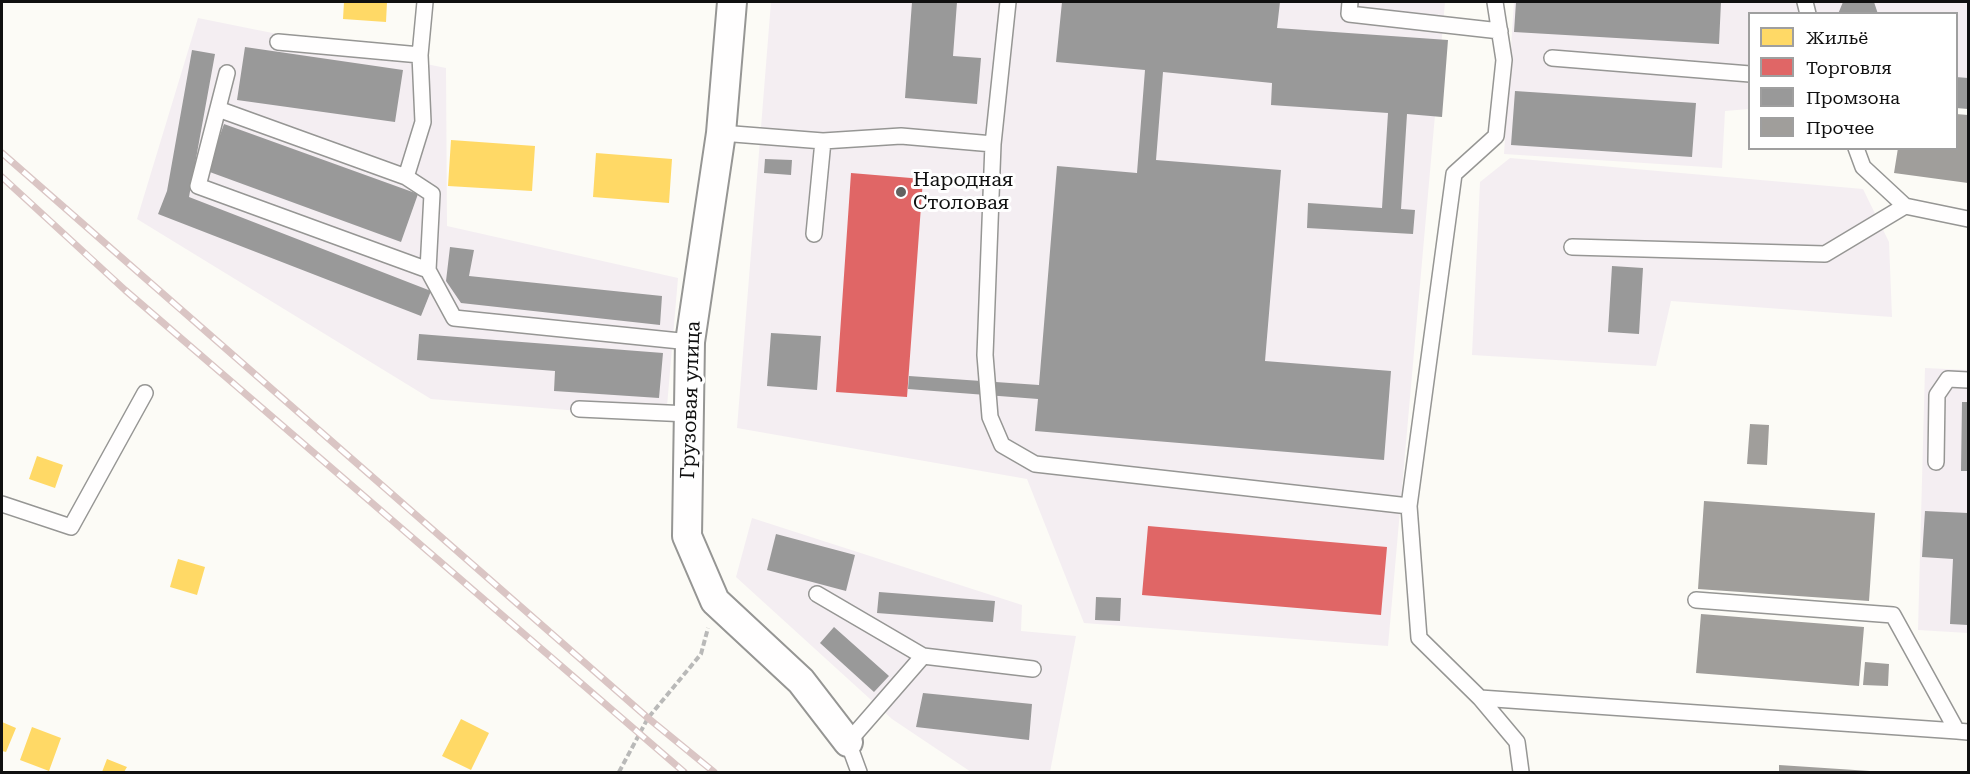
<!DOCTYPE html>
<html>
<head>
<meta charset="utf-8">
<style>
  body { margin:0 }
  #map { position:relative; width:1970px; height:774px; overflow:hidden; background:#fcfbf6; font-family:"Roboto Serif",serif }
  canvas { display:block }
  .frame { position:absolute; inset:0; border:3px solid #101010; pointer-events:none }
  .legend { position:absolute; left:1748px; top:12px; width:210px; height:138px; box-sizing:border-box; background:#fff; border:2px solid #9f9f9f; margin:0; padding:8px 10px; list-style:none; font-size:18px; color:#101010 }
  .legend li { display:flex; align-items:center; gap:12px; height:30px }
  .legend b { width:30px; border:2px solid #9f9f9f }
</style>
</head>
<body>
<div id="map">
<canvas width="1970" height="774"></canvas>
<div class="frame"></div>
<ul class="legend">
<li><b style="height:16px;background:#ffd966"></b>Жильё</li>
<li><b style="height:16px;background:#e06666"></b>Торговля</li>
<li><b style="height:16px;background:#999"></b>Промзона</li>
<li><b style="height:16px;background:#a09e9b"></b>Прочее</li>
</ul>
</div>
<script>
const ctx = document.querySelector('canvas').getContext('2d');
ctx.lineJoin = 'round';
function paint(path, color) {
  ctx.fillStyle = color;
  ctx.fill(path, 'evenodd');
}
function stroke(path, color, width, dash) {
  ctx.strokeStyle = color;
  ctx.lineWidth = width;
  ctx.lineCap = dash ? 'butt' : 'round';
  ctx.setLineDash(dash || []);
  ctx.stroke(path);
}
function label(font, color, halo, rows, align = 'center') {
  ctx.font = font + ' "Roboto Serif",serif';
  ctx.lineWidth = 6;
  ctx.setLineDash([]);
  ctx.textBaseline = 'middle';
  ctx.strokeStyle = halo;
  ctx.fillStyle = color;
  for (const [text, x, y, turn = 0] of rows) {
    ctx.save();
    ctx.translate(x, y);
    ctx.rotate((+turn || 0) * Math.PI / 180);
    ctx.textAlign = isNaN(turn) ? turn : align;
    if (halo) ctx.strokeText(text, 0, 0);
    ctx.fillText(text, 0, 0);
    ctx.restore();
  }
}
const industrial = new Path2D(`
  M771 2H1445L1388 646 1084 623 1027 479 737 428Z
  M1514 2H1968V105L1957 104 1956 14H1750L1749 109 1725 111 1722 168 1504 154Z
  M198 18 446 68 447 226 678 278 666 418 431 399 137 219Z
  M1510 158 1863 189 1889 242 1892 317 1671 301 1656 366 1472 355 1480 182Z
  M1925 368 1968 370V633L1918 630Z
  M752 518 1022 605 1021 631 1076 636 1050 772H971L892 719 736 577Z`);
const homes = new Path2D(`
  M344 2H387L386 22 343 19Z
  M451 140 535 146 532 191 448 186Z
  M596 153 672 159 669 203 593 197Z
  M37 456 63 465 55 488 29 479Z
  M178 559 205 567 197 595 170 587Z
  M461 719 489 733 471 770 442 756Z
  M2 722 16 728 6 752 2 751Z
  M32 727 61 738 49 771 20 760Z
  M107 759 127 767 124 772H102Z`);
const shops = new Path2D(`
  M851 173 923 179 907 397 836 392Z
  M1148 526 1387 547 1381 615 1142 595Z`);
const industry = new Path2D(`
  M912 2H957L953 56 981 58 977 104 905 98Z
  M1062 2H1280L1277 28 1448 40 1442 117 1407 114 1401 209 1415 210 1413 234 1307 228 1308 203 1382 208 1388 113 1271 105 1272 83 1163 72 1156 160 1281 170 1265 361 1391 371 1384 460 1035 431 1038 399 908 389 909 376 1039 385 1057 166 1137 173 1145 70 1056 62Z
  M1516 2H1721L1719 44 1514 32Z
  M1843 2H1874L1878 14H1838Z
  M245 47 403 70 395 122 237 100Z
  M192 50 215 54 189 197 431 291 421 316 158 214 167 191Z
  M1956 77 1968 78V109L1956 108Z
  M1515 91 1696 103 1692 157 1511 145Z
  M224 124 418 194 401 242 207 171Z
  M765 159 792 160 791 175 764 173Z
  M450 247 474 250 469 276 662 296 660 325 461 303 446 281Z
  M1612 266 1643 268 1639 334 1608 332Z
  M771 333 821 336 817 390 767 386Z
  M419 334 663 353 659 398 554 391 555 371 417 360Z
  M1962 402H1968V471H1961Z
  M1925 511 1968 513V625L1950 624 1953 559 1922 557Z
  M776 534 855 555 846 591 767 570Z
  M879 592 995 601 993 622 877 613Z
  M1096 597 1121 598 1120 621 1095 620Z
  M834 627 889 676 874 692 820 643Z
  M923 693 1032 704 1029 740 916 727Z`);
const building = new Path2D(`
  M1956 114 1968 115V183L1894 173 1898 148H1956Z
  M1750 424 1769 425 1767 465 1747 464Z
  M1704 501 1875 513 1869 601 1698 589Z
  M1701 614 1864 627 1859 686 1696 673Z
  M1865 662 1889 664 1888 686 1863 685Z
  M1779 765 1870 771 1869 772H1779Z`);
const path = new Path2D(`
  M619 772 648 718 701 654 708 628`);
const lane = new Path2D(`
  M1008 2 993 144 985 355 990 417 1002 445 1035 464 1409 506 1454 174 1496 136 1504 60 1495 2
  M1350 2 1349 14 1500 31
  M1805 2 1808 14
  M278 42 420 55
  M1552 58 1750 74
  M227 73 198 186 428 270 454 318 690 342
  M218 109 406 177 423 122 420 55 425 2
  M721 133 823 141
  M1856 148 1863 167 1905 206 1968 219
  M406 177 432 194 428 270
  M814 234 823 141 901 136 993 144
  M1572 247 1825 254 1905 206
  M579 409 689 414
  M1936 462 1937 395 1948 379 1968 380
  M2 504 71 527 145 393
  M1409 506 1419 638 1480 698 1517 742 1521 772
  M817 594 923 656 1033 669
  M1696 600 1893 615 1957 731 1968 732
  M1480 698 1957 731
  M859 772 848 742 923 656`);
const street = new Path2D(`
  M732 2 721 133 690 342 687 536 715 601 801 681 848 742`);
const rail = new Path2D(`
  M2 153 648 718 714 772
  M2 177 125 290 684 772`);
const markers = [
  [901,192,6,"#636260"]
];
const poiNames = [
  ["Народная",913,180],
  ["Столовая",913,203]
];
const streetNames = [
  ["Грузовая улица",691,400,-88]
];
paint(industrial, '#f4eef2');
paint(homes, '#ffd966');
paint(shops, '#e06666');
paint(industry, '#999');
paint(building, '#a09e9b');
stroke(lane, '#969694', 18);
stroke(street, '#969694', 32);
stroke(path, '#b9b9b8', 4, [6, 3]);
stroke(lane, '#fffefe', 15);
stroke(street, '#fffefe', 28);
stroke(rail, '#dac5c4', 7);
stroke(rail, '#fff', 4.5, [14]);
for (const [x, y, r, color] of markers) {
  const dot = new Path2D();
  dot.arc(x, y, r, 0, 2 * Math.PI);
  ctx.fillStyle = color;
  ctx.fill(dot);
  stroke(dot, '#fff', 2);
}
label('20px', '#101010', '#fff', poiNames, 'left');
label('20px', '#101010', '#fff', streetNames);
</script>
</body>
</html>
